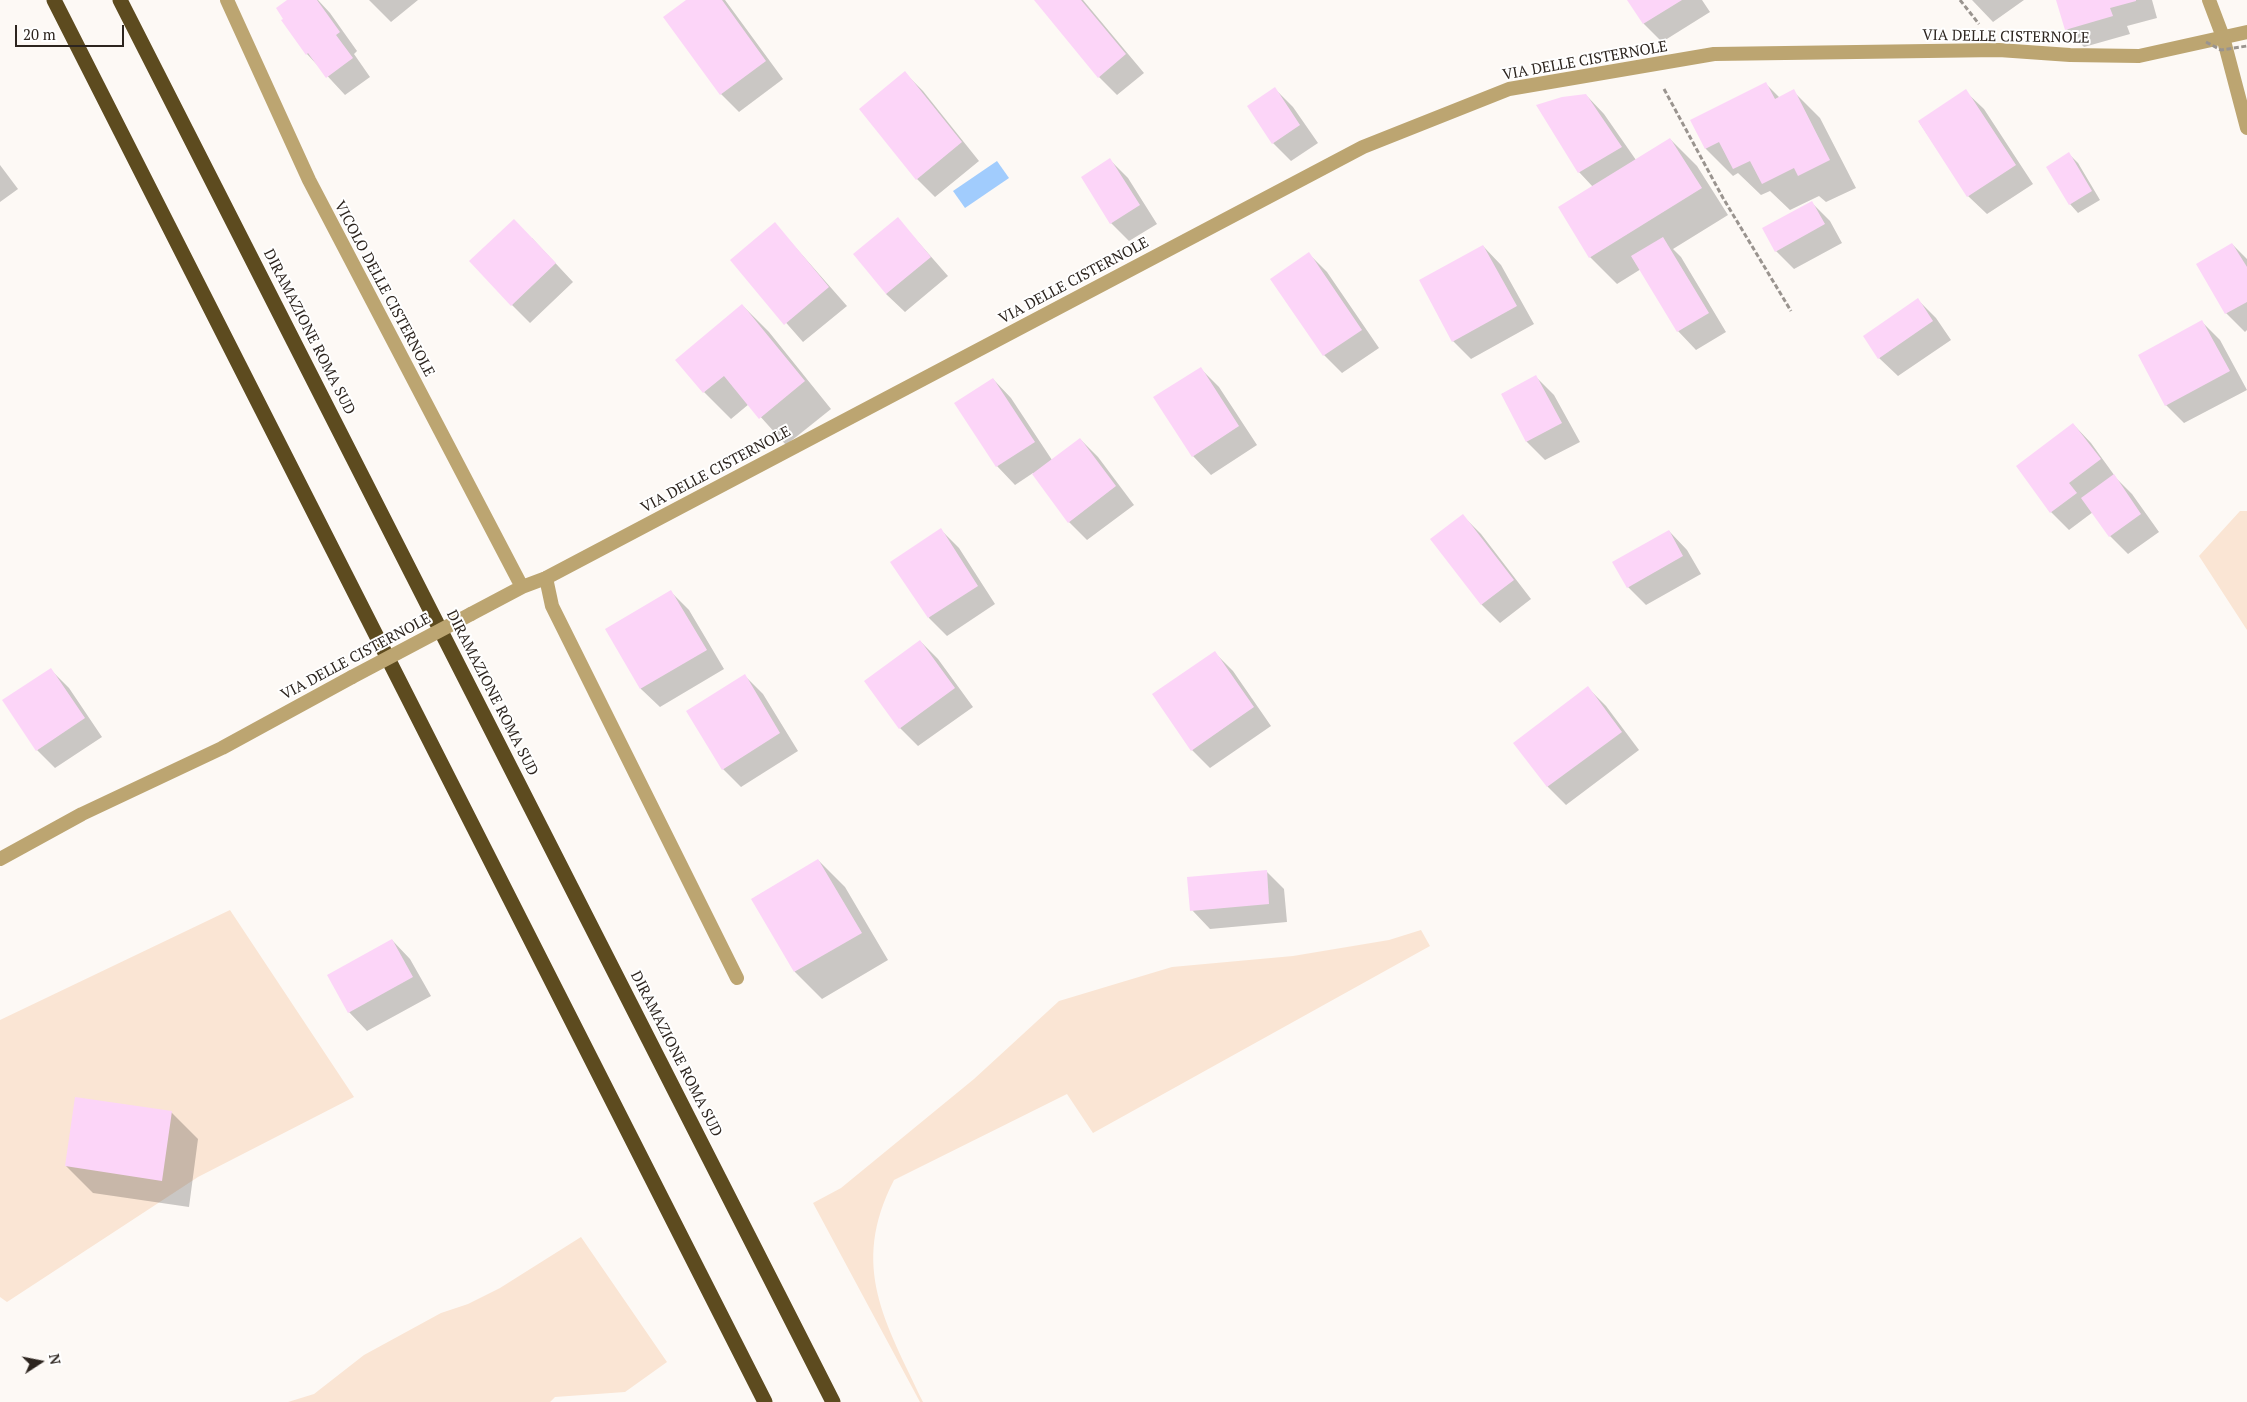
<!DOCTYPE html>
<html>
<head>
<meta charset="utf-8">
<style>
  body { margin:0 }
  #map { position:relative; width:2247px; height:1402px; overflow:hidden; background:#fdf9f5; font-family:"PT Serif",serif }
  canvas { display:block }
  .north { position:absolute; left:15px; top:1337px; width:50px; height:50px; -webkit-text-stroke:4px #fff; paint-order:stroke; rotate:79deg; font-size:14px; font-weight:700; line-height:20px; text-align:center; color:#2d251f }
  .north::after { content:''; display:block; margin:auto; width:18px; height:22px; background:#2d251f; clip-path:polygon(50% 0,100% 100%,50% 72%,0 100%) }
  .scale { position:absolute; left:15px; top:25px; width:109px; height:22px; box-sizing:border-box; border:2px solid #2d251f; border-top:0; padding-left:6px; font-size:15px; line-height:18px; white-space:nowrap; color:#2d251f; -webkit-text-stroke:4px #fff; paint-order:stroke }
</style>
</head>
<body>
<div id="map">
<canvas width="2247" height="1402"></canvas>
<div class="north">N</div>
<div class="scale">20 m</div>
</div>
<script>
const ctx = document.querySelector('canvas').getContext('2d');
ctx.lineJoin = 'round';
function paint(path, color) {
  ctx.fillStyle = color;
  ctx.fill(path, 'evenodd');
}
function stroke(path, color, width, dash) {
  ctx.strokeStyle = color;
  ctx.lineWidth = width;
  ctx.lineCap = dash ? 'butt' : 'round';
  ctx.setLineDash(dash || []);
  ctx.stroke(path);
}
function label(font, color, halo, rows, align = 'center') {
  ctx.font = font + ' "PT Serif",serif';
  ctx.lineWidth = 4;
  ctx.setLineDash([]);
  ctx.textBaseline = 'middle';
  ctx.strokeStyle = halo;
  ctx.fillStyle = color;
  for (const [text, x, y, turn = 0] of rows) {
    ctx.save();
    ctx.translate(x, y);
    ctx.rotate((+turn || 0) * Math.PI / 180);
    ctx.textAlign = isNaN(turn) ? turn : align;
    if (halo) ctx.strokeText(text, 0, 0);
    ctx.fillText(text, 0, 0);
    ctx.restore();
  }
}
const green = new Path2D(`
  M2240 511H2247V630L2199 556Z
  M230 910 354 1097 198 1177 7 1302 0 1297V1020Z
  M1421 930 1430 946 1093 1133 1067 1094 894 1180C849 1267 886 1323 923 1402H920L813 1203 841 1188 974 1079 1059 1001 1172 967 1293 956 1389 940Z
  M581 1237 667 1362 625 1392 555 1397 550 1402H288L314 1394 364 1355 441 1313 468 1304 500 1288Z`);
const water = new Path2D(`
  M997 161 1009 178 965 208 953 191Z`);
const shadow = new Path2D(`
  M289 0H318L330 13 357 51 354 54 370 77 345 95 307 54 283 20Z
  M369 0H418L391 22Z
  M688 0H725L783 79 739 112 721 94Z
  M1036 0H1083L1144 73 1117 95 1099 77Z
  M1629 0H1702L1710 12 1662 42 1644 24Z
  M1972 0H2024L1993 22Z
  M2058 0H2152L2157 18 2127 26 2130 34 2084 47 2066 29Z
  M905 73 923 91 979 161 935 197 917 179 860 109Z
  M1766 84 1780 98 1793 91 1820 118 1856 188 1826 202 1819 196 1790 210 1770 191 1761 195 1738 173 1733 176 1706 149 1692 121Z
  M1275 89 1293 107 1318 143 1291 161 1273 143Z
  M1965 91 1984 109 2033 184 1987 214 1968 196 1919 122Z
  M1586 95 1604 114 1636 160 1670 139 1697 166 1728 215 1673 249 1681 257 1726 332 1696 350 1678 331 1641 269 1617 284 1590 257 1593 187 1579 172Z
  M2069 154 2078 163 2100 200 2078 213 2070 204Z
  M1110 160 1128 178 1157 224 1129 241 1111 223Z
  M0 165 18 189 0 202Z
  M1812 203 1830 221 1842 243 1794 269 1776 251Z
  M898 219 948 276 905 312 886 294Z
  M775 224 847 306 803 342 731 260Z
  M532 238 573 282 530 323 512 305Z
  M2232 244 2247 259V330L2245 332 2226 313 2198 265Z
  M1483 246 1501 265 1534 324 1471 359 1453 341Z
  M1309 254 1327 272 1379 348 1342 373 1324 355Z
  M1918 300 1936 318 1951 340 1898 376 1879 358Z
  M742 305 769 332 831 409 786 445 749 404 731 419 704 392Z
  M2202 322 2220 340 2247 390 2184 423 2166 405Z
  M1200 368 1219 387 1257 445 1211 475 1193 456Z
  M1536 377 1554 395 1580 442 1545 460 1527 442 1502 394Z
  M993 379 1011 398 1052 460 1080 439 1098 457 1134 505 1087 540 1069 522 1033 473 1015 485 997 466 956 404Z
  M2073 424 2091 443 2117 479 2132 494 2159 532 2128 554 2110 536 2093 512 2069 530 2051 512Z
  M1463 516 1481 534 1531 599 1500 623 1482 605 1432 539Z
  M941 530 959 548 995 604 947 636 929 618Z
  M1669 531 1687 550 1701 574 1646 605 1628 587Z
  M671 592 689 610 724 669 660 707 641 689 607 630Z
  M920 641 938 659 973 707 918 746 900 728Z
  M1215 653 1233 671 1271 726 1210 768 1192 750Z
  M51 670 69 688 102 737 55 768 37 750Z
  M745 676 763 694 798 751 741 787 723 769Z
  M1588 688 1606 706 1639 750 1566 805 1548 787 1515 743Z
  M818 860 845 887 888 960 822 999 795 972 752 899Z
  M1266 871 1284 889 1287 922 1210 929 1192 910Z
  M392 940 410 959 431 996 367 1031 349 1012Z
  M171 1112 198 1139 189 1207 93 1193 66 1166Z`);
const building = new Path2D(`
  M287 0H317L340 32 336 35 353 58 326 78 308 53 306 55 281 20 283 19 276 8Z
  M686 0H722L766 61 720 95 663 17Z
  M1034 0H1081L1126 54 1098 78Z
  M1627 0H1682L1643 24Z
  M2056 0H2136V1L2110 8 2113 16 2065 30Z
  M905 71 962 142 916 180 859 109Z
  M1766 82 1775 99 1794 89 1830 160 1798 176 1794 168 1762 184 1750 161 1733 169 1719 142 1705 149 1690 120Z
  M1275 87 1300 125 1272 144 1247 106Z
  M1966 89 2016 165 1967 197 1918 121Z
  M1586 94 1622 147 1578 173 1536 105 1562 97Z
  M1670 138 1702 188 1589 258 1558 207Z
  M2069 152 2092 191 2069 205 2046 167Z
  M1110 158 1140 205 1110 224 1081 177Z
  M1812 201 1825 224 1775 252 1762 228Z
  M898 217 931 257 886 294 853 254Z
  M514 219 556 263 511 306 469 261Z
  M775 222 829 287 784 325 730 260Z
  M1663 237 1709 313 1677 332 1631 256Z
  M2232 243 2247 267V302L2225 314 2196 264Z
  M1483 245 1517 306 1452 342 1419 280Z
  M1309 252 1362 330 1323 356 1270 279Z
  M1918 298 1933 321 1878 359 1863 336Z
  M742 304 805 381 759 419 724 376 703 393 675 360Z
  M2202 320 2230 371 2165 406 2138 355Z
  M1201 367 1239 426 1192 457 1153 397Z
  M1536 375 1562 423 1526 442 1501 394Z
  M993 378 1035 442 996 467 954 403Z
  M2073 423 2101 459 2069 483 2077 493 2050 513 2016 466Z
  M1080 438 1116 486 1068 523 1032 474Z
  M2114 474 2141 514 2109 537 2081 498Z
  M1463 514 1514 580 1481 605 1430 539Z
  M941 528 978 586 928 618 890 562Z
  M1669 530 1683 556 1627 588 1612 562Z
  M671 590 707 650 640 689 605 629Z
  M920 640 955 688 899 729 864 681Z
  M1215 651 1254 707 1191 751 1152 694Z
  M51 668 85 718 36 751 2 700Z
  M745 674 780 733 722 770 686 711Z
  M1588 686 1622 732 1547 787 1513 743Z
  M818 859 862 933 794 972 751 899Z
  M1267 870 1269 904 1190 911 1187 877Z
  M392 939 413 977 348 1013 327 975Z
  M75 1097 172 1111 162 1181 65 1166Z`);
const path = new Path2D(`
  M1960 0 1979 24
  M1664 89 1723 198 1791 311`);
const service = new Path2D(`
  M2209 0 2223 37 2247 128
  M546 578 552 606 737 978`);
const minor = new Path2D(`
  M227 0 309 180 522 587
  M471 614 522 587 546 578 1363 147 1509 89 1714 54 1999 50 2070 55 2139 56 2247 32
  M0 859 82 814 222 748 352 677`);
const motorway = new Path2D(`
  M54 0 765 1402
  M120 0 833 1402`);
const pathBridge = new Path2D(`
  M2206 42 2221 50 2247 46`);
const minorBridge = new Path2D(`
  M352 677 471 614`);
const streetNames = [
  ["VIA DELLE CISTERNOLE",2006,37,1],
  ["VIA DELLE CISTERNOLE",1585,61,-10],
  ["VIA DELLE CISTERNOLE",1074,281,-28],
  ["VICOLO DELLE CISTERNOLE",384,289,62],
  ["DIRAMAZIONE ROMA SUD",309,332,63],
  ["VIA DELLE CISTERNOLE",716,470,-28],
  ["VIA DELLE CISTERNOLE",356,657,-28],
  ["DIRAMAZIONE ROMA SUD",492,693,63],
  ["DIRAMAZIONE ROMA SUD",676,1054,63]
];
paint(green, '#fae5d4');
paint(water, '#a1ccfd');
paint(shadow, '#0003');
paint(building, '#fcd5f8');
stroke(path, '#9a948f', 3, [5, 2.5]);
stroke(service, '#bca571', 14);
stroke(minor, '#bca571', 14);
stroke(motorway, '#5d4b1f', 15);
stroke(pathBridge, '#9a948f', 3, [5, 2.5]);
stroke(minorBridge, '#bca571', 14);
label('15px', '#2d251f', '#fff', streetNames);
</script>
</body>
</html>
